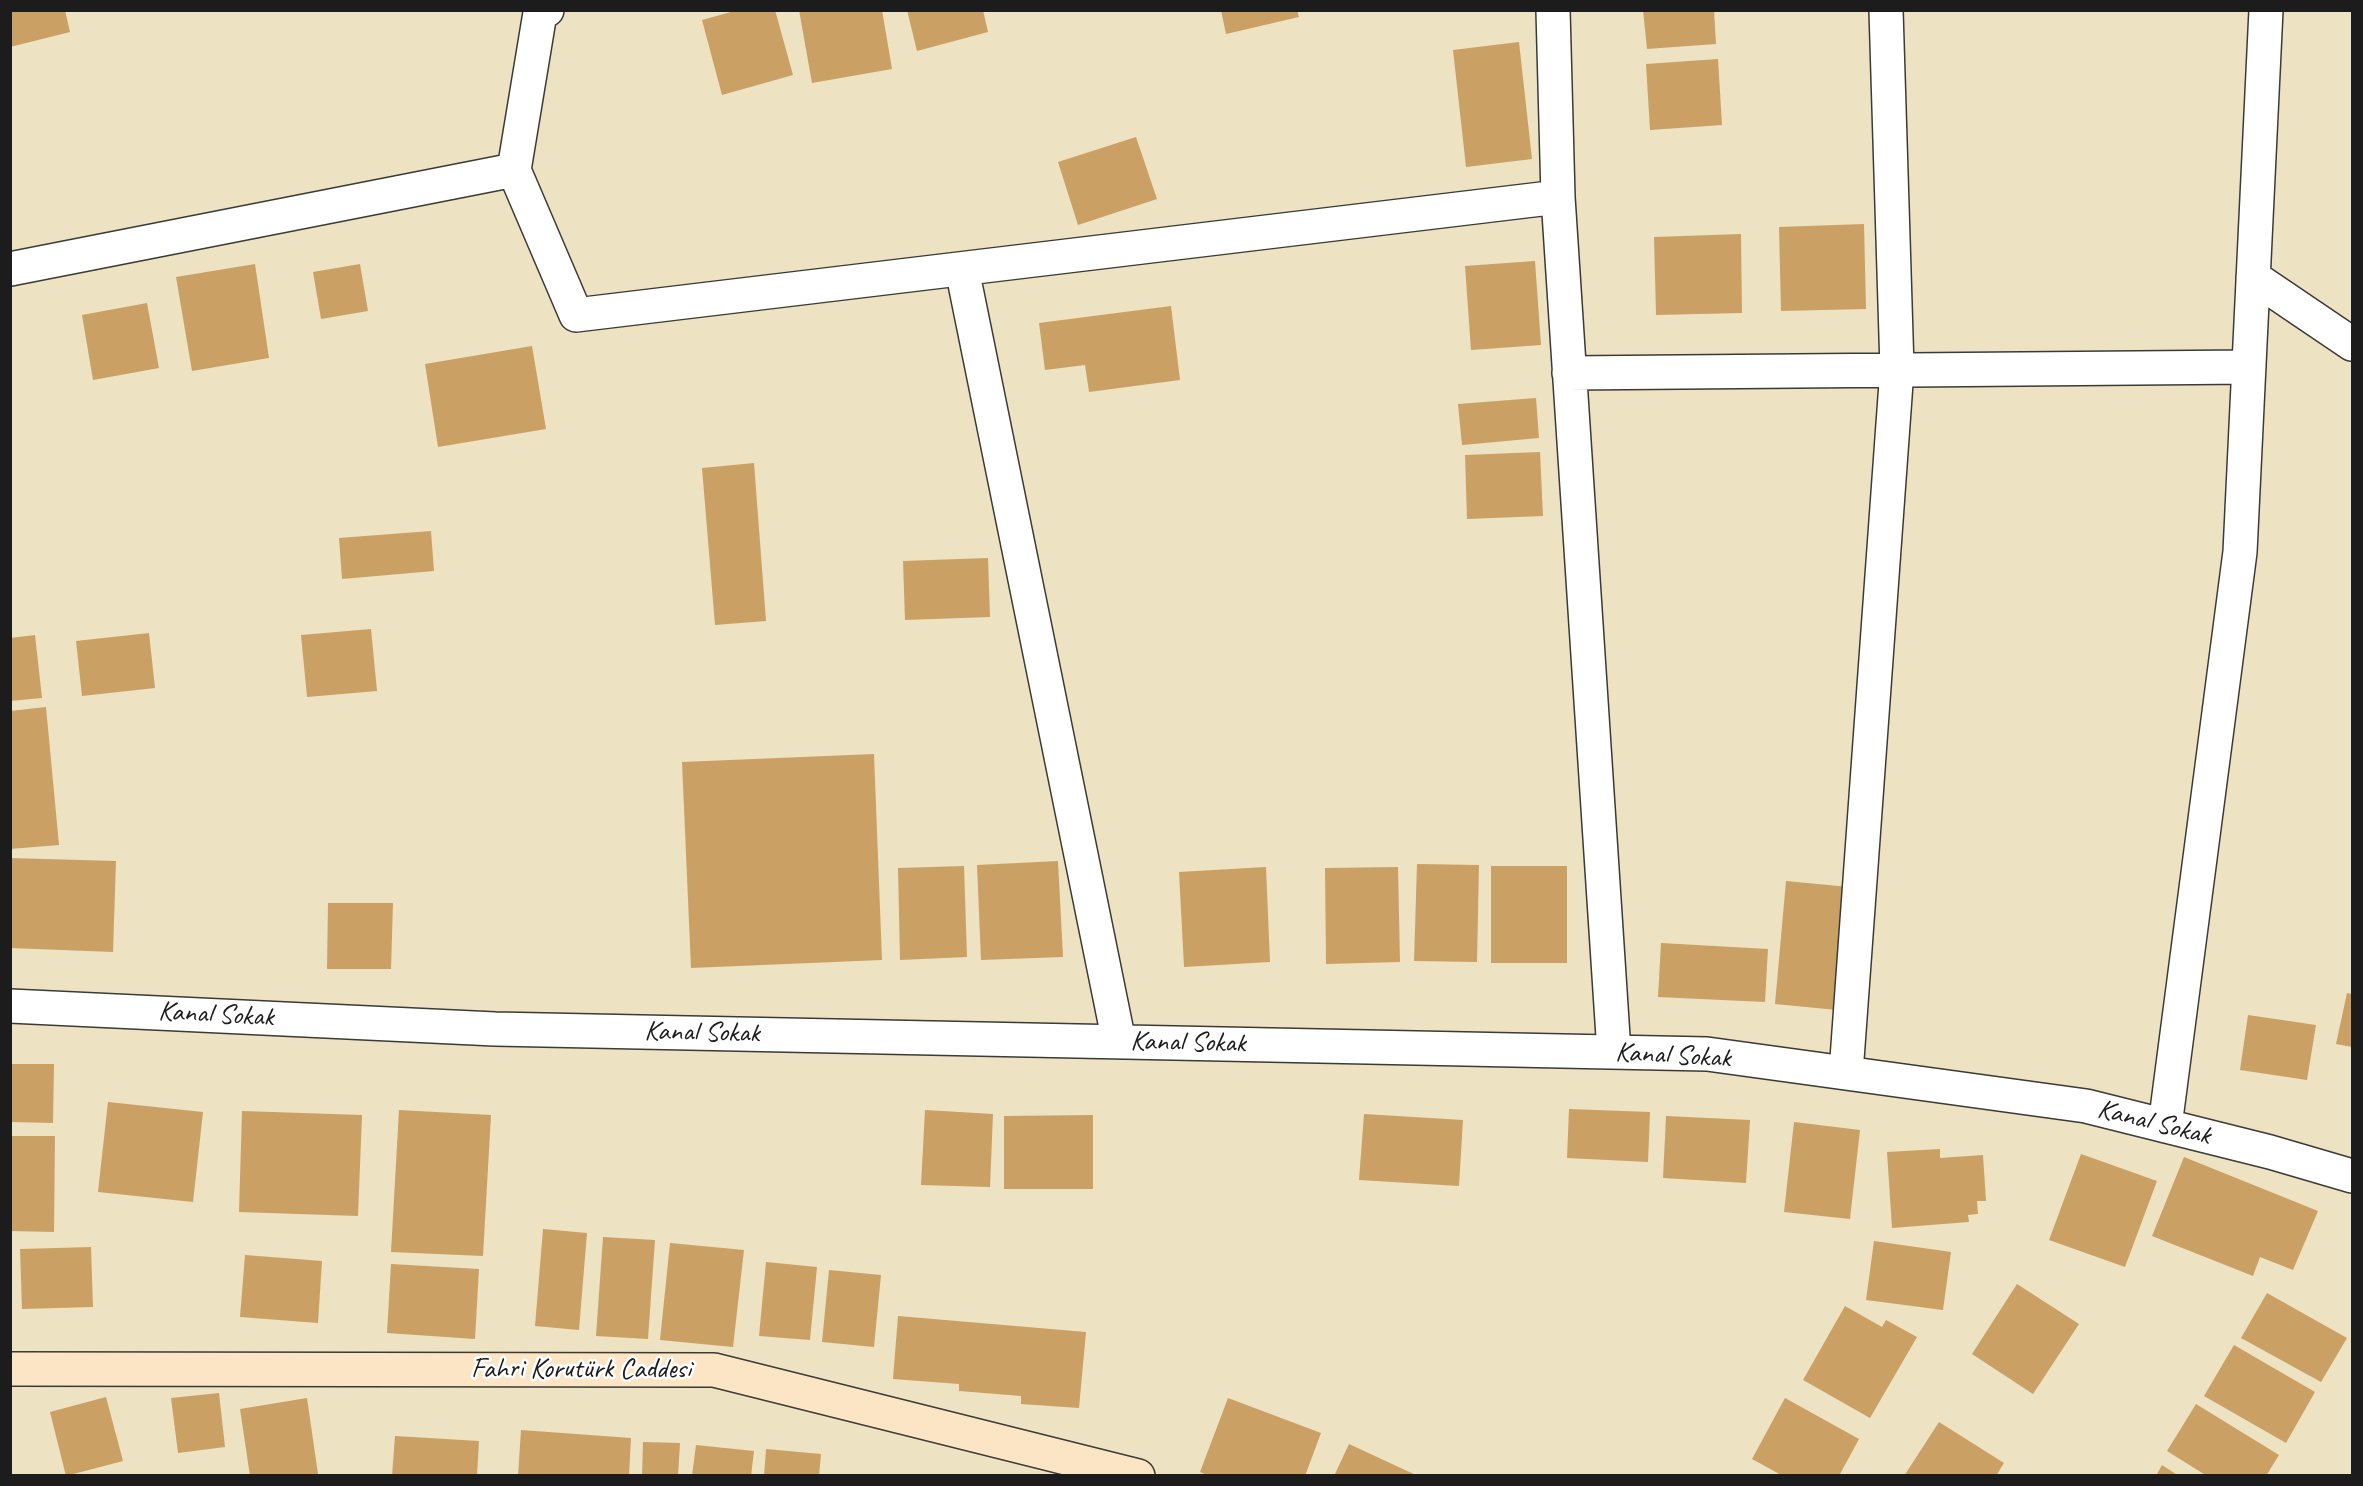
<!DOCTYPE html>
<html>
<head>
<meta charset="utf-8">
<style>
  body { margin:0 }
  #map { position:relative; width:2363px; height:1486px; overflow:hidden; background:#ede2c2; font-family:Caveat,sans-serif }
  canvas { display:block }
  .frame { position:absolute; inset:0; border:12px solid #1c1c1c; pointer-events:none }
</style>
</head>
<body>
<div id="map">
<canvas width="2363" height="1486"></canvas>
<div class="frame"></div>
</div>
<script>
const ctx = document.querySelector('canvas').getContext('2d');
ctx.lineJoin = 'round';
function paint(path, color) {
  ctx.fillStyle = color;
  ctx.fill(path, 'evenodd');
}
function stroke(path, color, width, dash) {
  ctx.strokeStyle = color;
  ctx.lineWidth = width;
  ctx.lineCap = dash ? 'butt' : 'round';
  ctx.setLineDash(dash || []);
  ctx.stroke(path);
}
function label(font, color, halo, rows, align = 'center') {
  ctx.font = font + ' Caveat,sans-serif';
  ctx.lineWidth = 5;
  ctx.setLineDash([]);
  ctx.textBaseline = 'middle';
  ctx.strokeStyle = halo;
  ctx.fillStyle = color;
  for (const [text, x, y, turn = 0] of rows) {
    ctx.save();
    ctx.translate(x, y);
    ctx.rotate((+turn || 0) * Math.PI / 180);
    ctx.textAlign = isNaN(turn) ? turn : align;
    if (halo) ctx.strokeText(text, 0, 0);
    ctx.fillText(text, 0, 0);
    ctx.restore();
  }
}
const building = new Path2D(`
  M10 10H65L70 32 10 47Z
  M738 10H775L793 75 722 95 702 20Z
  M799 10H882L892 69 812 83Z
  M907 10H983L988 32 917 51Z
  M1221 10H1297L1299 17 1226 34Z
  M1643 10H1714L1716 44 1647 49Z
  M1519 42 1532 159 1466 167 1453 50Z
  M1718 59 1722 125 1650 130 1646 64Z
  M1136 137 1157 199 1078 225 1058 162Z
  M1864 224 1866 309 1781 311 1779 227Z
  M1741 234 1742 313 1656 315 1654 237Z
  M1535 261 1541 345 1471 350 1465 266Z
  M255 264 269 358 192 371 176 277Z
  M360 264 368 311 321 319 313 272Z
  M147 303 159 368 93 380 82 315Z
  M1171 306 1180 380 1089 392 1085 365 1045 370 1039 323Z
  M532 346 546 429 438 447 425 364Z
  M1536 398 1539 438 1462 445 1458 404Z
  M1540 452 1543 516 1467 519 1465 455Z
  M754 463 766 621 715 625 702 468Z
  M431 531 434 571 342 579 339 538Z
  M988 558 990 617 905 620 903 561Z
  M371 629 377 691 307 697 301 635Z
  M149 633 155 688 82 696 76 641Z
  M35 635 42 698 10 701V638Z
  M46 707 59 845 10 849V711Z
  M874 754 882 960 691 968 682 762Z
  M10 858 116 861 113 952 10 948Z
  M1058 861 1063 957 981 960 977 865Z
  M1417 864 1479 865 1477 962 1414 961Z
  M964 866 967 957 900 960 898 868Z
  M1491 866H1567V963H1491Z
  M1266 867 1270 962 1184 967 1179 872Z
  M1398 867 1400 962 1326 964 1325 868Z
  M1786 881 1849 887 1837 1010 1775 1004Z
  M328 903H393L391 969H327Z
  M1661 943 1768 949 1765 1002 1658 997Z
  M2347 993 2352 994V1047L2336 1044Z
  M2248 1015 2316 1025 2307 1080 2240 1070Z
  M10 1064H54L53 1123 10 1122Z
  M108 1102 203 1112 193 1202 98 1192Z
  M1569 1109 1650 1112 1648 1162 1567 1158Z
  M399 1110 491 1115 483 1256 391 1252Z
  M925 1110 993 1114 990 1187 921 1185Z
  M242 1111 362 1115 358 1216 239 1212Z
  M1364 1114 1463 1120 1459 1186 1359 1180Z
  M1093 1115V1189H1004V1116Z
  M1666 1116 1750 1120 1746 1183 1663 1178Z
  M1794 1122 1860 1130 1850 1219 1784 1212Z
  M10 1136H55L54 1232 10 1231Z
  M1940 1149V1158L1983 1155 1986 1201H1977L1978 1214 1968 1215 1969 1222 1892 1228 1887 1152Z
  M2081 1154 2157 1181 2125 1267 2049 1240Z
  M2184 1157 2318 1211 2293 1270 2260 1257 2253 1276 2152 1236Z
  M543 1229 587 1233 579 1330 535 1326Z
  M603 1237 655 1240 648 1339 596 1336Z
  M1874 1241 1951 1252 1943 1310 1866 1300Z
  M670 1243 744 1250 733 1347 660 1340Z
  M91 1247 93 1307 22 1309 20 1249Z
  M245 1255 322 1261 318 1323 240 1317Z
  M766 1262 817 1267 810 1340 759 1336Z
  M391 1264 479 1269 475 1339 387 1333Z
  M829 1270 881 1275 874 1347 822 1342Z
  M2017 1284 2079 1324 2033 1394 1972 1354Z
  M2267 1293 2347 1338 2321 1382 2241 1338Z
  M1845 1306 1882 1327 1886 1320 1917 1337 1870 1418 1803 1380Z
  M898 1316 1086 1332 1079 1408 1021 1404V1396L959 1391V1384L893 1379Z
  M2234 1345 2315 1392 2286 1443 2204 1396Z
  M219 1393 225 1447 178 1453 171 1398Z
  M106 1397 123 1461 66 1476 50 1412Z
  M307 1398 318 1474 250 1476 240 1409Z
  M1228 1398 1321 1433 1305 1476H1209L1200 1472Z
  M1785 1398 1859 1439 1839 1476H1783L1752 1459Z
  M2196 1404 2279 1455 2266 1476H2207L2167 1451Z
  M1939 1422 2004 1463 1996 1476H1904Z
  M521 1430 631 1438 629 1476H518Z
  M395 1436 479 1441 477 1476H392Z
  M643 1442 680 1443 678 1476H642Z
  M1349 1444 1418 1476H1334Z
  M696 1445 754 1451 751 1476H692Z
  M766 1449 821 1454 819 1476H764Z
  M2162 1465 2179 1476H2156Z`);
const street = new Path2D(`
  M1553 10 1558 197 1614 1052
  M514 170 576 315 1558 197
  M10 269 514 170 540 13 547 10
  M962 269 1119 1042
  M2253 277 2352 344
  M1569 373 2249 367
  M10 1006 495 1029 1707 1054 2086 1106 2270 1152 2352 1176
  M1846 1073 1897 369 1886 10
  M2165 1126 2240 552 2266 10`);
const secondary = new Path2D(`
  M10 1369 714 1370 1138 1476`);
const streetNames = [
  ["Kanal Sokak",216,1015,3],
  ["Kanal Sokak",702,1033,1],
  ["Kanal Sokak",1188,1043,1],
  ["Kanal Sokak",1673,1056,3],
  ["Kanal Sokak",2154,1123,14],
  ["Fahri Korutürk Caddesi",581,1370]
];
paint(building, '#cba065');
stroke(street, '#3b3a35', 36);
stroke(secondary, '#3b3a35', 36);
stroke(street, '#fff', 33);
stroke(secondary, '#fce5c4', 33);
label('28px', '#1c1c1c', '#fff', streetNames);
</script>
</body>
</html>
